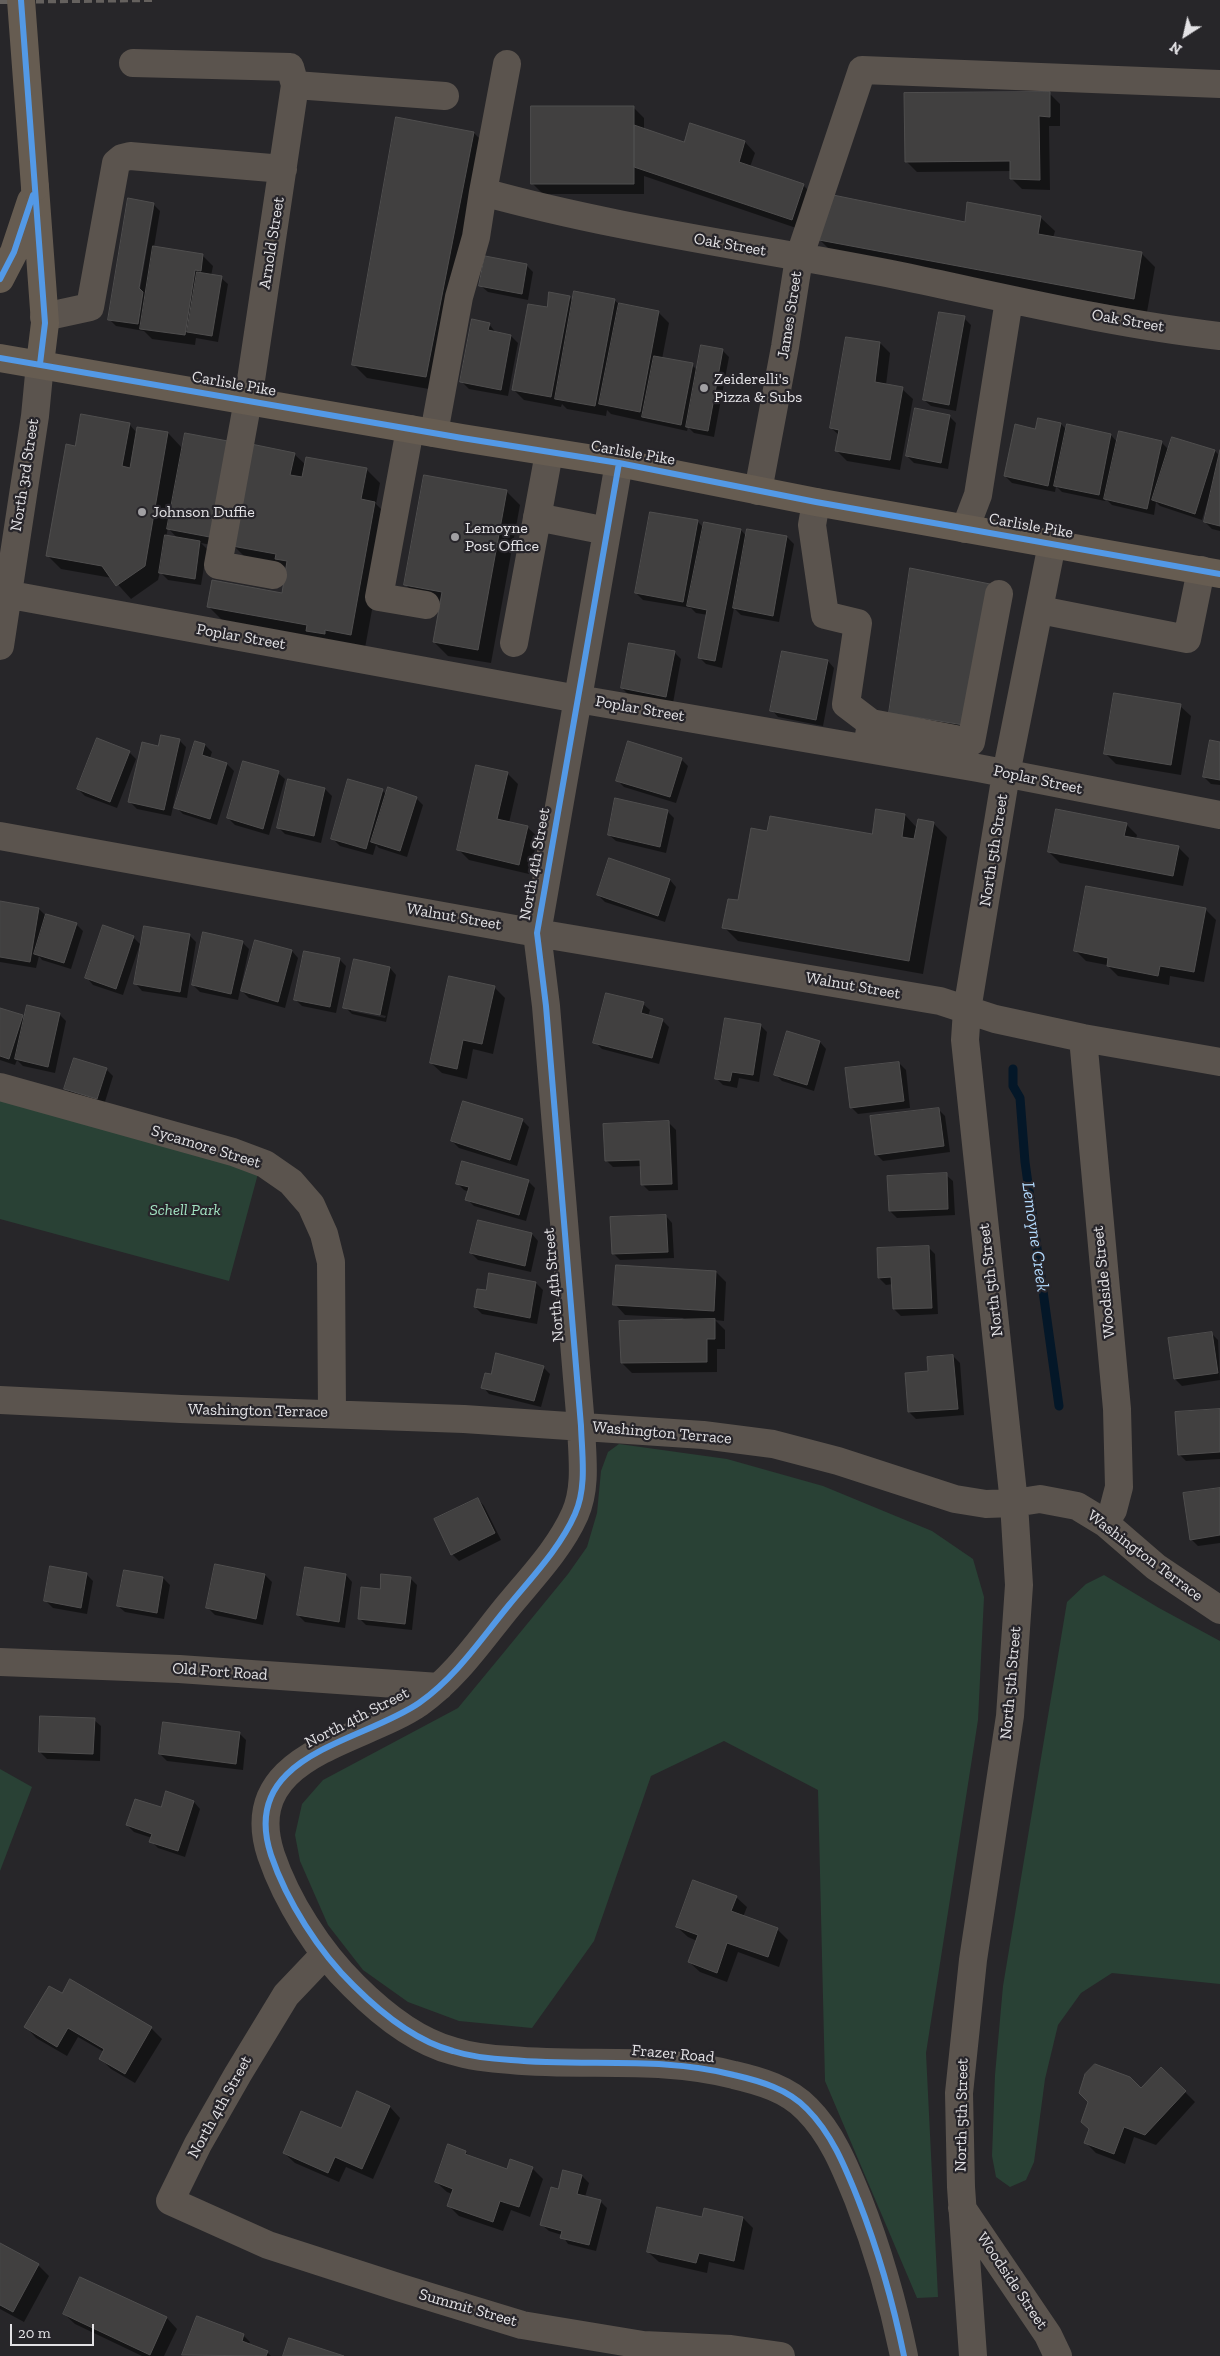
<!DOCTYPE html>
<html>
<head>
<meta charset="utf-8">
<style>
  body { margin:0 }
  #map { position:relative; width:1220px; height:2356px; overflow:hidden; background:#272629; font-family:"Zilla Slab",serif }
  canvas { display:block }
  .north { position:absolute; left:1160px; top:10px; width:50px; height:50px; -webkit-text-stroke:4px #27252a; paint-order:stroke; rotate:215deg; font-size:14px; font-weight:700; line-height:20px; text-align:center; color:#e3e2e5 }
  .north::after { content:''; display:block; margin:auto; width:18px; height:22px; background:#e3e2e5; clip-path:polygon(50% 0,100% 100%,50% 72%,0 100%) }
  .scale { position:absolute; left:10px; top:2324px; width:84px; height:22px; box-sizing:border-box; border:2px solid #e3e2e5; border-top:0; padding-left:6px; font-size:15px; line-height:18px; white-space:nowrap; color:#e3e2e5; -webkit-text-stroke:4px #27252a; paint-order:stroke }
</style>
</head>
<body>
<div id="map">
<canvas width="1220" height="2356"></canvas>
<div class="north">N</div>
<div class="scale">20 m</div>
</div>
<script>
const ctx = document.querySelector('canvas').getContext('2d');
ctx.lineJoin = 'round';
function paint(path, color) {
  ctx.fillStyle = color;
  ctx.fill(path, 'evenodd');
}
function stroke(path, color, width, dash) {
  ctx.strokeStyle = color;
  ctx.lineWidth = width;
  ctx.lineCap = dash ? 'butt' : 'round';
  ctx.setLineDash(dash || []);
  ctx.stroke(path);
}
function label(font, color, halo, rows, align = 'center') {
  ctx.font = font + ' "Zilla Slab",serif';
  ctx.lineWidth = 4.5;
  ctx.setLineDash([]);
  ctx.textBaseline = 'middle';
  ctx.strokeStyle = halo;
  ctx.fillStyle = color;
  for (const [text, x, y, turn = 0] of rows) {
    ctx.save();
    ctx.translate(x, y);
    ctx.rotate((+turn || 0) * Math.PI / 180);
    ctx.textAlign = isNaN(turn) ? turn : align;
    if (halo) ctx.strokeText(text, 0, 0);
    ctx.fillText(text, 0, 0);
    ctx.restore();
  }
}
const green = new Path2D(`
  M0 1100 259 1170 229 1281 0 1219Z
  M619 1444 727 1459 823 1486 932 1531 973 1559 984 1597 978 1720 926 2053 938 2297 917 2298 825 2081 818 1790 724 1741 651 1776 594 1941 532 2028 459 2021 408 2002 363 1970 328 1925 300 1861 295 1835 302 1804 323 1780 458 1708 505 1651 568 1574 587 1547 597 1513 601 1471 608 1452Z
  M1104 1575 1159 1608 1220 1641V1984L1112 1973 1081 1993 1058 2025 1045 2079 1034 2162 1026 2180 1010 2187 996 2177 992 2156 995 2075 1003 1986 1067 1602 1086 1584Z
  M0 1769 32 1787 0 1871Z`);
const shadow = new Path2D(`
  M1049 93 1060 104V126H1049L1050 190 1022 189 1012 179V171L917 172 906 161Z
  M633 107 644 118V130L684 144 691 124 745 142 755 153 750 167 803 185 814 196 802 230 644 176V194H543L532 183Z
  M397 119 474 133 488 147 440 391 367 378 353 364Z
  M129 200 153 204 160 211 154 247 202 255 213 266 211 276 221 278 228 284 218 342 196 338 195 345 152 339 144 331 116 326 109 319ZM151 208H154L139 295 137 294Z
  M968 204 1041 218 1055 231 1053 238 1142 254 1155 267 1147 312 834 254 820 240 966 223Z
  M526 265 533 272 528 300 488 292 481 286Z
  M569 297 574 302 614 300 620 305 658 312 669 323 662 359 692 365 697 370 722 350 729 357 714 437 694 433 688 427 687 431 611 414 607 410 606 416 567 409 562 404 561 407 524 400 513 389 548 309Z
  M964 318 971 325 956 411 931 406 924 400Z
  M489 324 496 333 511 336 518 343 508 396 469 389 462 382Z
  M880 343 890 353 886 385 902 389 913 399 900 470 847 461 836 450 839 435 831 428Z
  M949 416 956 423 948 469 914 463 907 456Z
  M1039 419 1061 424 1067 430 1111 435 1117 442H1161L1169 450 1173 438 1215 451 1220 456V531L1212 529 1205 522 1210 501 1208 500 1202 520 1160 506 1156 502 1154 515 1112 505 1106 499 1105 501 1062 492 1056 486 1055 492 1012 483 1005 476 1036 430Z
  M129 424 137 433 138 429 168 433 183 449 226 548 201 543 207 549 201 585 168 580 160 572 158 580 131 599 112 578 61 569 47 555 76 448ZM168 528 178 539 166 537Z
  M294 454 306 465 366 469 380 483 376 504 389 517 365 648 223 621 209 607 283 595 287 570 284 566 248 560 234 546Z
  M506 491 520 505 491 663 448 656 434 642 442 602 419 598 405 584Z
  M697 521 704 528 705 523 741 530 747 537H787L794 544 779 622 741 615 734 608 722 668 706 664 699 657 708 615 696 613 691 608 643 600 636 593Z
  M911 569 983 739 904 726Z
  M674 652 681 659 673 703 629 695 622 688Z
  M828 661 834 668 823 726 778 717 772 710Z
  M1180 706 1191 716 1181 775 1116 764 1106 754Z
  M179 740 186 747 171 816 137 809 130 802 159 747Z
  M1220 743V785L1211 784 1204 777Z
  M205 745 212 752 210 758 227 764 234 771 217 825 183 814 176 807Z
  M129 752 136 759 117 808 85 796 78 789Z
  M681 759 688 766 676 803 624 787 617 780Z
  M278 773 285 779 269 835 235 825 228 818Z
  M507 773 518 784 509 823 527 827 538 837 529 874 469 860 458 849Z
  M325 789 332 796 321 843 285 834 278 827Z
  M382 790 387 795 416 798 423 805 407 857 379 848 376 845 373 855 340 846 333 839Z
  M877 810 905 815 917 828 933 823 947 837 923 974 738 941 724 927 739 902 768 832 873 835Z
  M667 811 674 818 666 853 616 841 609 835Z
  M1126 824 1137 835 1136 839 1178 847 1189 858 1183 886 1060 863 1049 852Z
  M670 880 676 887 665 922 605 902 598 895Z
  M0 902 39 909 47 917 76 924 83 931 71 969 42 960 39 956 36 968 0 962Z
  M1205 909 1216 920 1204 982 1170 976 1169 985 1118 976 1107 965 1086 961 1076 951Z
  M189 935 196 942 187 998 142 991 136 984Z
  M133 937 140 944 123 995 93 985 87 978Z
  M242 942 249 949 238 1000 200 992 193 985Z
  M292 951 298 958 285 1008 249 998 242 991Z
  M339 959 346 966 336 1013 302 1006 295 999Z
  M390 968 396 975 386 1022 352 1014 345 1007ZM351 1008 386 1016 385 1018 351 1011Z
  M494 987 505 998 493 1054 473 1049 467 1079 442 1073 431 1063Z
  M643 1004 650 1010 648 1016 662 1020 669 1027 659 1064 602 1049 595 1042Z
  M0 1009 25 1019 59 1014 66 1021 55 1073 23 1066 17 1060 15 1065 0 1060Z
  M760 1025 767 1032 759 1082 739 1078 737 1088 723 1085 716 1078Z
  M820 1042 826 1049 814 1091 782 1081 775 1074Z
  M899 1063 906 1070 910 1108 858 1114 851 1107Z
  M106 1069 113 1076 104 1105 72 1095 65 1088Z
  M938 1109 945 1116 950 1152 883 1161 876 1154Z
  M522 1120 529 1127 517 1166 459 1148 452 1141Z
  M669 1123 676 1130 678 1190 649 1191 642 1184V1166L613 1167 606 1160Z
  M946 1175 953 1181 955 1215 897 1218 890 1211Z
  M528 1181 535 1188 526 1221 474 1206 467 1199 469 1192 464 1190 457 1183Z
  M666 1216 672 1223 674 1258 620 1260 613 1253Z
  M532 1234 538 1241 531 1272 478 1260 471 1253Z
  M928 1247 935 1254 938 1314 901 1316 894 1309 893 1284 886 1285 879 1278Z
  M716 1272 726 1282 724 1321 715 1320 725 1330V1349H717V1372L632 1373 622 1363 684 1318 625 1315 615 1304Z
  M536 1283 543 1290 537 1324 482 1314 475 1307 487 1292Z
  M1211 1333 1218 1340 1220 1380 1182 1386 1175 1379Z
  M953 1356 960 1363 964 1415 916 1419 909 1412Z
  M543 1367 550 1374 541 1407 489 1394 483 1387 492 1376Z
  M1220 1410V1459L1186 1461 1179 1454Z
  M1220 1489V1543L1198 1546 1191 1539Z
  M478 1499 484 1506 501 1540 459 1561 452 1554Z
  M86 1574 93 1581 87 1614 53 1608 46 1601Z
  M265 1575 272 1582 263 1625 215 1615 208 1608Z
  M346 1575 352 1582 345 1628 305 1622 298 1615Z
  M163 1578 170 1585 164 1619 125 1612 118 1606Z
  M410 1578 417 1585 412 1630 366 1625 359 1618 381 1590Z
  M94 1720 101 1726 100 1761 47 1759 40 1752Z
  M240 1734 246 1740 243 1770 167 1761 160 1754Z
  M194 1802 200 1809 185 1857 158 1848 151 1841 152 1838 134 1832 127 1825 161 1809Z
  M736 1897 747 1907 743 1917 778 1930 788 1940 779 1967 738 1952 727 1982 700 1972 689 1962 697 1941 688 1937 677 1927Z
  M71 1980 151 2028 162 2039 135 2083 111 2069 100 2058 104 2052 78 2037 67 2056 36 2038 26 2027 62 1995Z
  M1141 2090 1185 2092 1195 2102 1156 2145 1134 2137 1125 2164 1096 2153 1085 2142Z
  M357 2093 390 2107 400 2118 373 2179 346 2167 339 2182 295 2163 284 2153 341 2130Z
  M465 2152 471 2157 508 2170 532 2168 543 2179 530 2217 511 2210 503 2231 459 2216 449 2206 452 2194 447 2192 436 2182Z
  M582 2176 589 2183 585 2197 600 2201 607 2208 596 2251 568 2244 562 2235 549 2231 542 2225 559 2191Z
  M743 2218 753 2228 744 2270 709 2262 707 2273 659 2262 648 2252 703 2219Z
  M0 2245 38 2265 49 2276 24 2322 0 2309Z
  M81 2279 167 2318 177 2329 164 2356H142L75 2324 64 2314Z
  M243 2335 250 2342 249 2345 267 2352 271 2356 183 2354Z`);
const stream = new Path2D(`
  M1013 1069V1086L1020 1098 1025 1162 1059 1406`);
const building = new Path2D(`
  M1050 92V117L1039 116 1040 180 1010 179V161L905 162 904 93Z
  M531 106H634V184H531Z
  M396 117 474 132 426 377 352 365Z
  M690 123 745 141 739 162 804 184 792 220 634 167V125L684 142Z
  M833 195 965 222 967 202 1041 216 1038 234 1142 252 1134 299 819 240Z
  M128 198 154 203 139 288 143 292 138 324 108 320Z
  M153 246 203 254 201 271 195 270 185 335 140 329Z
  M485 256 527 264 522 294 479 286Z
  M197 272 222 276 212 336 187 332Z
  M574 291 615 299 595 406 555 399Z
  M549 292 570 296 551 397 512 390 528 304 547 307Z
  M619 303 659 311 640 412 599 404Z
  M939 312 965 316 949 405 923 400Z
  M472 319 490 323 488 330 511 335 501 390 460 382Z
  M846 337 880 342 875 382 903 387 890 460 835 451 839 430 830 428Z
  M701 345 723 349 708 431 686 427Z
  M654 356 693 363 681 425 642 417Z
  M915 408 950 415 941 463 906 456Z
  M81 414 130 423 122 466 130 468 137 427 168 432 145 566 116 586 102 566 46 556 66 444 75 446Z
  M1038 418 1061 423 1048 486 1004 476 1015 424 1035 429Z
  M1067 424 1111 434 1099 495 1054 486Z
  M1119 431 1162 441 1147 509 1104 499Z
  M185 433 233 442 215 538 167 529Z
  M1172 437 1215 450 1195 514 1152 500Z
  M251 444 295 453 290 475 302 477 306 457 367 468 361 499 375 502 351 635 325 630V634L306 631 307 625 207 607 212 580 282 593 287 561 275 559 276 554 232 546Z
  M1220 450V526L1204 522Z
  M424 475 507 490 478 650 433 642 442 592 404 585Z
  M650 512 698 520 683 602 635 593Z
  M704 522 741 529 715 661 698 658 707 610 687 606Z
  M747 529 787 536 773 616 733 608Z
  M165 535 200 541 195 579 159 573Z
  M910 568 990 584 970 726 889 713Z
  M629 643 675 651 666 697 621 688Z
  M782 651 828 660 816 720 770 711Z
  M1114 693 1181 704 1171 765 1104 754Z
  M161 735 180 739 164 810 128 802 142 742 158 746Z
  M97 738 130 751 110 802 77 789Z
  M1210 740 1220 742V780L1203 777Z
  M195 741 205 744 202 755 227 763 210 819 174 808Z
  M628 741 682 758 670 797 616 781Z
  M243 761 279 771 263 829 227 818Z
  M476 765 508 772 497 819 528 826 519 865 457 850Z
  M288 779 325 788 314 836 277 828Z
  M348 779 383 789 366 849 331 839Z
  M388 787 417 797 400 851 371 842Z
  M615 798 668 810 660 847 608 835Z
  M876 809 905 814 902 837 914 839 918 819 934 822 909 961 722 928 728 899 738 900 751 828 767 831 770 816 872 834Z
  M1056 809 1127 823 1124 836 1179 846 1173 876 1048 852Z
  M609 858 670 879 658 916 597 895Z
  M1086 886 1206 908 1194 972 1160 966 1158 976 1107 966 1108 958 1074 951Z
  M0 901 39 908 30 962 0 957Z
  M46 914 77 923 64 963 34 954Z
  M103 925 134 936 116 989 85 978Z
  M144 926 190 934 180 992 134 984Z
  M203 932 243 941 231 994 192 985Z
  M255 940 292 950 278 1002 241 991Z
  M304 951 340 958 330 1007 294 1000Z
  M354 959 390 967 380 1015 343 1008Z
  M449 976 495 986 482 1044 463 1040 457 1069 430 1063Z
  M606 993 644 1002 641 1013 663 1019 652 1058 593 1043Z
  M27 1005 60 1013 48 1067 15 1059Z
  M0 1008 23 1015 9 1059 0 1056Z
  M725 1018 761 1024 753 1075 732 1072 730 1081 715 1079Z
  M787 1031 820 1041 807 1085 774 1075Z
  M74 1058 107 1068 97 1099 64 1089Z
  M899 1062 904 1101 850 1108 845 1068Z
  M463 1101 523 1119 510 1160 451 1141Z
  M939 1108 944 1146 875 1155 870 1116Z
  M669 1121 672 1184 641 1185 640 1160 605 1161 603 1124Z
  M462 1161 529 1180 519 1215 465 1200 469 1187 456 1184Z
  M947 1173 948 1209 889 1211 887 1176Z
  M666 1215 668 1252 612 1254 610 1217Z
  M478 1220 532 1233 525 1266 470 1253Z
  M929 1246 932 1308 893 1309 891 1277 878 1278 877 1248Z
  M616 1265 716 1271 714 1311 613 1305Z
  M489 1273 536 1282 530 1318 474 1307 477 1289 486 1290Z
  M715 1319V1339H707V1362L621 1363 619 1321Z
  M1212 1332 1218 1373 1174 1379 1168 1338Z
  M496 1353 544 1366 534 1401 481 1388 485 1373 491 1374Z
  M953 1355 958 1409 908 1412 905 1373 928 1371 927 1357Z
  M1220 1409V1452L1178 1455 1175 1412Z
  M1220 1488V1535L1190 1540 1183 1493Z
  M478 1498 495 1533 451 1555 434 1519Z
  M215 1564 265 1574 256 1619 206 1608Z
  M50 1566 87 1573 81 1608 44 1601Z
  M305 1567 346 1574 339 1622 297 1615Z
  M124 1570 163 1577 157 1613 117 1606Z
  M381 1574 411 1577 405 1624 358 1619 361 1587 380 1589Z
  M40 1716 95 1718 93 1754 39 1752Z
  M163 1722 240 1732 236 1764 159 1754Z
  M166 1791 194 1801 178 1851 149 1842 152 1834 126 1825 135 1799 161 1807Z
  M693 1880 737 1896 731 1911 778 1928 768 1957 727 1943 717 1973 688 1962 698 1935 676 1927Z
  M70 1979 152 2027 125 2074 99 2059 104 2049 68 2028 57 2047 24 2027 49 1986 62 1993Z
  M1095 2064 1130 2077 1141 2088 1161 2067 1186 2091 1145 2135 1124 2127 1114 2154 1084 2143 1089 2129 1081 2122 1088 2102 1079 2093 1085 2074Z
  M357 2091 390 2106 362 2169 335 2157 328 2173 283 2153 301 2111 341 2128Z
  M448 2144 466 2151 465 2154 507 2169 510 2159 533 2167 519 2207 500 2201 493 2222 447 2206 453 2189 435 2182Z
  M563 2170 582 2175 577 2194 601 2200 589 2245 560 2238 562 2231 540 2225 551 2187 558 2189Z
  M657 2207 702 2217 704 2208 743 2217 734 2261 699 2253 696 2263 647 2252Z
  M0 2243 39 2264 13 2312 0 2305Z
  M80 2277 167 2317 150 2355 63 2314Z
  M197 2316 244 2334 242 2341 268 2351 266 2356 182 2355Z
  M289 2338 344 2356H283Z`);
const minor = new Path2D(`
  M133 63 290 67 295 85 445 96
  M483 192 507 64
  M44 317 90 307 116 163 122 158 130 156 283 169
  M410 429 379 597 426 605
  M434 433 459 297 476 237 483 192C620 230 762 248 901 276 1007 298 1113 324 1220 336
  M619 463 537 933 546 1006 581 1426C582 1455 587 1487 575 1514 560 1548 532 1577 509 1605 481 1639 456 1677 419 1703 361 1743 238 1754 271 1855 287 1902 319 1952 354 1986 381 2013 415 2041 453 2051 472 2057 492 2059 511 2060 586 2067 661 2056 734 2075 760 2081 788 2089 807 2109 832 2134 845 2167 858 2199 878 2250 893 2302 904 2356
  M758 491 785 347 799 258 862 70 1220 84
  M816 502 812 525 825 615 858 623 846 704 871 723 867 748
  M537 517 607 531
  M965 529 978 495 1009 300
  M273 575 218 565 248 400 295 85
  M0 593 578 699 978 768 1220 815
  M1040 610 1187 639 1201 570
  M514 643 549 453
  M0 646 35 416 40 364
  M871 723 971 742 999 594
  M0 836 537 933 940 1001 995 1019 1083 1038 1220 1062
  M1083 1038 1117 1409 1119 1487 1113 1510 1105 1523
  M0 1087 233 1152 265 1164 291 1182 311 1205 324 1234 331 1262 332 1413
  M0 1400 181 1409 464 1419 703 1435 773 1444 838 1461 955 1499 986 1504 1014 1503 1040 1499 1077 1506 1105 1523 1156 1567 1220 1610
  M0 1662 179 1669 439 1687
  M325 1954 286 1995 238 2074 198 2144 170 2201 268 2245 401 2288 522 2325 643 2345 731 2349 781 2356
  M962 2208 1048 2335 1058 2356
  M973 2356 961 2187 959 2093 973 1960 1010 1716 1019 1585 1014 1503 965 1040 967 1010 1006 774 1052 544`);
const major = new Path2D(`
  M35 187 45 323 40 364
  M0 279 14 252 31 201
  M0 358 462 438 619 463 816 502 1220 574`);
const rail = new Path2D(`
  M0 2 152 0`);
const majorBridge = new Path2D(`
  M21 0 35 187`);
const cycleway = new Path2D(`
  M21 0 45 323 40 364
  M0 279 14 252 33 195
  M0 358 462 438 619 463 816 502 1220 574
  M619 463 537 933 546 1006 581 1426C582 1455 587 1487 575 1514 560 1548 532 1577 509 1605 481 1639 456 1677 419 1703 361 1743 238 1754 271 1855 287 1902 319 1952 354 1986 381 2013 415 2041 453 2051 472 2057 492 2059 511 2060 586 2067 661 2056 734 2075 760 2081 788 2089 807 2109 832 2134 845 2167 858 2199 878 2250 893 2302 904 2356`);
const markers = [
  [704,388,5,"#a1a0a3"],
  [142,512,5,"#a1a0a3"],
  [455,537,5,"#a1a0a3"]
];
const streetNames = [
  ["Arnold Street",272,243,-81],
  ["Oak Street",730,245,10],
  ["James Street",790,315,-81],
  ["Oak Street",1128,321,10],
  ["Carlisle Pike",234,384,10],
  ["Carlisle Pike",633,453,10],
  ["North 3rd Street",25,475,-81],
  ["Carlisle Pike",1031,526,10],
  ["Poplar Street",241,637,10],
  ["Poplar Street",640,709,10],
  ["Poplar Street",1038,780,12],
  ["North 5th Street",994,850,-81],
  ["North 4th Street",535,864,-80],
  ["Walnut Street",454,917,10],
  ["Walnut Street",853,986,10],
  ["Sycamore Street",206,1147,17],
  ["North 5th Street",991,1280,-97],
  ["Woodside Street",1104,1282,-96],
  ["North 4th Street",554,1285,-95],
  ["Washington Terrace",258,1411,1],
  ["Washington Terrace",662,1433,5],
  ["Washington Terrace",1145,1556,37],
  ["Old Fort Road",220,1672,4],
  ["North 5th Street",1011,1683,-85],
  ["North 4th Street",357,1718,-27],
  ["Frazer Road",673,2054,5],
  ["North 4th Street",220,2107,-61],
  ["North 5th Street",962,2115,-89],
  ["Woodside Street",1012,2281,56],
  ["Summit Street",468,2308,16]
];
const poiNames = [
  ["Zeiderelli's",714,379],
  ["Pizza & Subs",714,397],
  ["Johnson Duffie",152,512],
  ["Lemoyne",465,528],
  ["Post Office",465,546]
];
const parkNames = [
  ["Schell Park",185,1210]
];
const waterNames = [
  ["Lemoyne Creek",1035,1237,82]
];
paint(green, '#294135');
paint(shadow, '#0007');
stroke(stream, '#041728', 9);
paint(building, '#414040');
stroke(building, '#4f4e4e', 1);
stroke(minor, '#5b544e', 28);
stroke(major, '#665c51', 28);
stroke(rail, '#65615e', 4, [8, 4]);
stroke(majorBridge, '#665c51', 28);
stroke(cycleway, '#5399e6', 6);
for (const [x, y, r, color] of markers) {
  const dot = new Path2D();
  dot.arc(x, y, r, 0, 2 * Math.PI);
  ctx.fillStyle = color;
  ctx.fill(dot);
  stroke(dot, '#27252a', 2);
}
label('16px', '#e3e2e5', '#27252a', streetNames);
label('16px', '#e3e2e5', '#27252a', poiNames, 'left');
label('italic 16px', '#a3e4c3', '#27252a', parkNames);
label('italic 18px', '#b0d7fa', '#27252a', waterNames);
</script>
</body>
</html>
